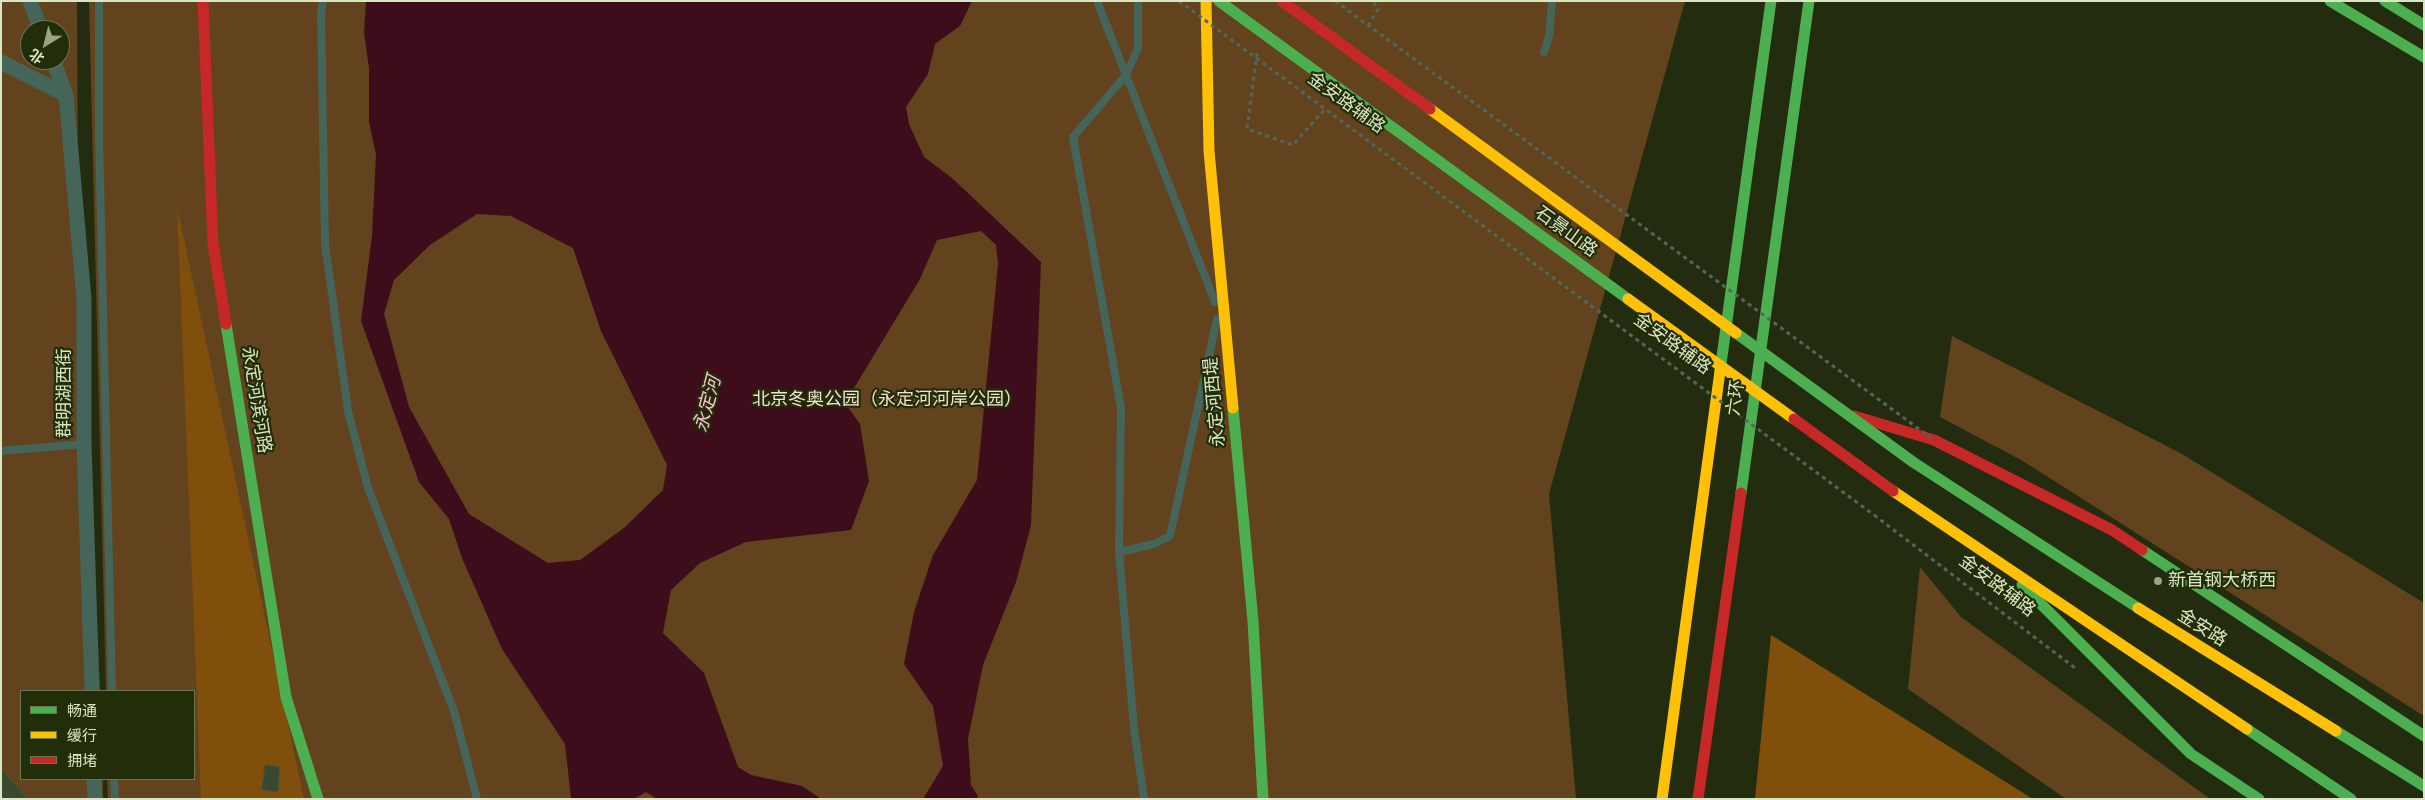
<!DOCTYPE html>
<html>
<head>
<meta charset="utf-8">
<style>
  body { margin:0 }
  #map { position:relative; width:2425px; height:800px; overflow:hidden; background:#242c10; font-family:Manrope,"Noto Sans SC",sans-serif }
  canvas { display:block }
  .frame { position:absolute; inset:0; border:2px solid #d9e6c4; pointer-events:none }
  .legend { position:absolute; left:20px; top:690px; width:175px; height:90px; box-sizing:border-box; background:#222d0a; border:1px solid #6b7754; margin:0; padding:6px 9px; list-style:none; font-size:15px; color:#d9e6c4 }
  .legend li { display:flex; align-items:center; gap:10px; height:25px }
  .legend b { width:25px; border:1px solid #6b7754 }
  .north { position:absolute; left:20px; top:20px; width:50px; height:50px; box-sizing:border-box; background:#222d0a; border:1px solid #6b7754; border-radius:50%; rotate:216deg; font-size:14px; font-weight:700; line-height:20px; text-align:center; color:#d9e6c4 }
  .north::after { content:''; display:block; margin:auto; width:18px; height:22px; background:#9aa585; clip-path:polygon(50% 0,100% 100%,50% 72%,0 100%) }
</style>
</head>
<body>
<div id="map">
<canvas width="2425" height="800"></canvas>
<div class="frame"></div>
<ul class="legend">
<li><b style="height:6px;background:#4caf50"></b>畅通</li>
<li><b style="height:6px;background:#ffc107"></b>缓行</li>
<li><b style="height:6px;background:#c62828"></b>拥堵</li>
</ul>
<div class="north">北</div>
</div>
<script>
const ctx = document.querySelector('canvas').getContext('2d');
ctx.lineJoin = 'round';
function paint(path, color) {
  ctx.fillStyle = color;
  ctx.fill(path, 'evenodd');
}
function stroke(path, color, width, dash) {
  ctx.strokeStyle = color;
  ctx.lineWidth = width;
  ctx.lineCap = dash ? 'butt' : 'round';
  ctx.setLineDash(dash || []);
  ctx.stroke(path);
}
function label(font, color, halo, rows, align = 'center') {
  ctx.font = font + ' Manrope,"Noto Sans SC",sans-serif';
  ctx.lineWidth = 4.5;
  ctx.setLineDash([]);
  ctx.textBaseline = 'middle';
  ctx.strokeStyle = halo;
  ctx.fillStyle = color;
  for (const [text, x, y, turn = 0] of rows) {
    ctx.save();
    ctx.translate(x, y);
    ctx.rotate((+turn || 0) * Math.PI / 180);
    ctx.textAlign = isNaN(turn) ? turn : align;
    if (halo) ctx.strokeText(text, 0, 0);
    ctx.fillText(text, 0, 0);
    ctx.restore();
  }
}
const green = new Path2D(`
  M1 1H77L78 186 100 691H21V779H103V799H1ZM30 30H60V60H30Z
  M89 1H1685L1549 494 1576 799H108L107 779H194V691H106Z
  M1952 336 2182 454 2424 603V716L2023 461 1940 417Z
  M1920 567 1961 617 2210 799H2066L1908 689Z`);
const forest = new Path2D(`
  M177 207 304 799H201Z
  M1771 635 2033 799H1755Z`);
const water = new Path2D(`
  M366 1H972L960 26 935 44 928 74 906 107 909 124 924 157 952 178 1041 262 1031 525 1016 582 983 665 968 739 971 785 978 796 976 799H923L943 766 933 706 904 664 914 612 933 555 977 480 998 264 996 245 981 231 937 240 920 279 845 403 860 424 869 481 851 530 746 542 700 563 671 590 663 633 704 673 738 767 751 775 802 786 821 799H657L646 792 634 799H571L565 744 502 649 462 558 449 519 419 482 361 321 372 236 376 155 369 122V68L364 33ZM477 214 511 216 573 248 601 331 667 465 663 490 624 528 580 560 548 563 469 514 409 407 384 314 394 280 430 245Z`);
const building = new Path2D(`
  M265 765 280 767 278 792 262 790Z
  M1 768 18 787 28 799H1Z`);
const path = new Path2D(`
  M1368 26 1378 9 1373 1
  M1257 53 1247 129 1293 145 1325 109
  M1874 515 2075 668`);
const lane = new Path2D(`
  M99 1V137L112 691
  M323 1 321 13 325 243 348 411 368 488 454 711 477 799
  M1097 1 1215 302
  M1138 1V48L1126 75 1073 137 1121 408 1119 552 1134 728 1144 799
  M1544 52 1549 36 1552 1
  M1 451 84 444
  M1119 552 1154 544 1170 536 1217 319
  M114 779 115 799`);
const street = new Path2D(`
  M30 1 41 30
  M53 60 66 95 84 299V444L92 691
  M1 62 66 95
  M94 779 95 799`);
const fast = new Path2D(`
  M2330 1 2424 57
  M2385 1 2424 25
  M226 324 286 697 318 799
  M1720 371 1771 1
  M1233 408 1253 621 1263 799
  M1913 462 2138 608
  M1741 493 1809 1
  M2142 550 2424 736
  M2022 585 2191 754 2259 799
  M2247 729 2351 799
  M2336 731 2424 786`);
const slow = new Path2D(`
  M1206 1 1209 151 1233 408
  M1893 491 2247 729
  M2138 608 2336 731
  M1662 799 1720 371`);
const jam = new Path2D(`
  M203 1 213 244 226 324
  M1854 416 1934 440 2112 530 2142 550
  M1698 799 1741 493`);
const pathBridge = new Path2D(`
  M1179 1 1874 515
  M1335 1 1934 440`);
const fastBridge = new Path2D(`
  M1219 1 1628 299
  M1736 333 1913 462`);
const slowBridge = new Path2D(`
  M1430 109 1736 333
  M1628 299 1794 419`);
const jamBridge = new Path2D(`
  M1282 1 1430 109
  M1794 419 1893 491`);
const markers = [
  [2158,581,5,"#9aa585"]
];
const streetNames = [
  ["金安路辅路",1346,103,36],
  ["石景山路",1566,232,36],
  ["金安路辅路",1672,344,36],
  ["群明湖西街",65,393,-90],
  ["六环",1736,398,-82],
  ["永定河滨河路",256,400,81],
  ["永定河西堤",1215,402,-95],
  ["金安路辅路",1997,586,37],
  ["金安路",2202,628,32]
];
const parkNames = [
  ["北京冬奥公园（永定河河岸公园）",887,400]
];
const poiNames = [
  ["新首钢大桥西",2168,581]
];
const waterNames = [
  ["永定河",708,404,-75]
];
paint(green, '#62431e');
paint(forest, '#7f4f0b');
paint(water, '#3d0d1b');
paint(building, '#3a4830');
stroke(building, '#495741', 1);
stroke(path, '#52675c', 3, [4, 4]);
stroke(lane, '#45645a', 8);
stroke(street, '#45645a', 15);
stroke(fast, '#4caf50', 11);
stroke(slow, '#ffc107', 11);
stroke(jam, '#c62828', 11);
stroke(pathBridge, '#52675c', 3, [4, 4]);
stroke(fastBridge, '#4caf50', 11);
stroke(slowBridge, '#ffc107', 11);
stroke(jamBridge, '#c62828', 11);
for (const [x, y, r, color] of markers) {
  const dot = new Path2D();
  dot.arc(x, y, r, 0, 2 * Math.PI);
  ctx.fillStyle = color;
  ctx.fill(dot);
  stroke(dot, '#222d0a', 2);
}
label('18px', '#d9e6c4', '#222d0a', streetNames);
label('18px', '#f4e0ce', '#222d0a', parkNames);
label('18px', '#d9e6c4', '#222d0a', poiNames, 'left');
label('italic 19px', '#fac1cc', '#222d0a', waterNames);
</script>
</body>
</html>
